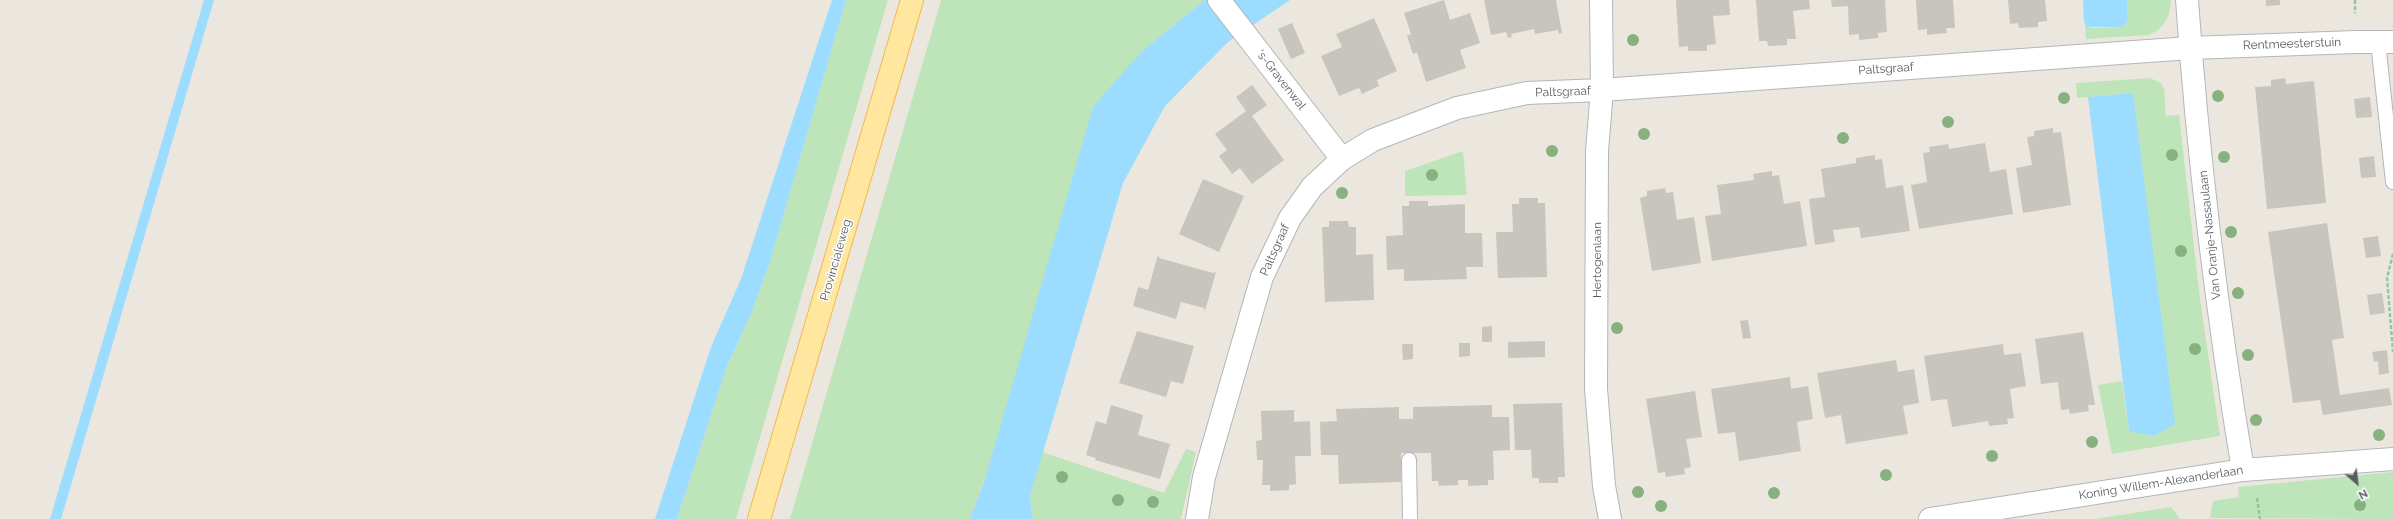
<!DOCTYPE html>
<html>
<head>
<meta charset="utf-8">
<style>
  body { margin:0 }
  #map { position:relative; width:2393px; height:519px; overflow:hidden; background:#ece7de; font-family:Raleway,sans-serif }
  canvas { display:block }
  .north { position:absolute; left:2337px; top:463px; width:40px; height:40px; -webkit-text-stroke:3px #fff; paint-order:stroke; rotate:152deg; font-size:11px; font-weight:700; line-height:16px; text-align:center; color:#585c60 }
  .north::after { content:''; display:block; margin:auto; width:14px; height:18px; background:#585c60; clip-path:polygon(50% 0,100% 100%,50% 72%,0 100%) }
</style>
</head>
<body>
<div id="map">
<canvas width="2393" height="519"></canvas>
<div class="north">N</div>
</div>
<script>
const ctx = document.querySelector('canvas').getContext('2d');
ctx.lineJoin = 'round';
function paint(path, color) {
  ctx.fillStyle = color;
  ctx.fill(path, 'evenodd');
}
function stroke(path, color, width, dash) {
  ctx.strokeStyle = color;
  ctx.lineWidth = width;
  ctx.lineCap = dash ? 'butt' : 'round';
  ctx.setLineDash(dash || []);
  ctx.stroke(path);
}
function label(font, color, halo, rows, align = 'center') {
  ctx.font = font + ' Raleway,sans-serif';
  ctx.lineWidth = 3;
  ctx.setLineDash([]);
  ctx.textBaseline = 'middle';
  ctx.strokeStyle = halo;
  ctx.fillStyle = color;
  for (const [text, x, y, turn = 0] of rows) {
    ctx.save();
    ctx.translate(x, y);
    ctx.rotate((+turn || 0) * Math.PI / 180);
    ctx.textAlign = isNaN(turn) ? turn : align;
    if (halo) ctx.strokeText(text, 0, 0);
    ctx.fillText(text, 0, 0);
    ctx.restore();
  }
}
const green = new Path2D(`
  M846 0H888L736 519H677L727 366 751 314 769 265Z
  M941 0H1205L1142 51 970 519H790Z
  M2127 0H2171C2170 17 2165 29 2148 35L2086 39 2085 25 2091 28 2122 27 2128 21Z
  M2150 78 2161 83 2164 89 2166 116 2179 115 2200 299 2220 436 2112 454 2098 385 2122 381 2129 431 2133 93 2077 98 2076 83Z
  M1463 151 1467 195 1405 196V171Z
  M1186 449 1196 452 1181 519H1033L1030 496 1042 452 1164 493Z
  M2393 472V519L2210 518 2213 501 2239 497 2238 487Z
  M2171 507 2180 519H2095Z`);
const water = new Path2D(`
  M204 0H214L61 519H50Z
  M832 0H846L769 265 751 314 727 366 677 519H655L711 347 741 279Z
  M1205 0H1290L1228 42 1165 106 1123 183 1030 496 1033 519H970L985 479 1093 107 1142 51Z
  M2083 0H2127L2128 21 2122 27H2087L2084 22Z
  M2133 93 2175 424 2153 436 2129 431 2088 97Z`);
const building = new Path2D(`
  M1444 0 1450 20 1470 13 1480 43 1460 50 1466 68 1426 82 1417 52 1413 54 1407 36 1411 34 1404 13Z
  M1484 0H1556L1562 33 1559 34 1558 30 1535 34 1534 29 1511 34 1512 37 1508 38 1506 32 1491 35Z
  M1676 0H1729L1730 15 1713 16 1716 44 1707 45V51H1688V46L1679 47Z
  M1756 0H1809L1810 9 1793 11 1796 39H1787V45L1768 46 1767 41H1759Z
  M1831 0H1885L1887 32 1878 33V38L1859 40V34L1849 35 1848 6 1832 7Z
  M1916 0H1953L1955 28H1946L1947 33 1927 35V29L1918 30Z
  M2008 0H2045L2047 21 2038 22V27L2019 28 2018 23 2010 24Z
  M2266 0H2280V5L2266 6Z
  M1374 18 1397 71 1377 80 1379 86 1362 94 1359 88 1339 96 1321 56 1342 47 1336 34Z
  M1292 23 1305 53 1291 59 1278 29Z
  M2285 78 2286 84 2314 81 2326 203 2267 209 2255 87 2271 86V80Z
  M1252 85 1267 105 1252 116 1284 160 1252 184 1240 168 1232 174 1219 156 1227 150 1215 134 1246 111 1236 97Z
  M2370 97 2372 117 2356 118 2354 99Z
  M2053 128V133L2061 132 2071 205 2023 213 2016 168 2032 165 2027 137 2034 136V131Z
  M1985 143 1990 172 2006 169 2013 214 1919 229 1911 185 1927 182 1923 153 1930 152 1929 147 1948 144 1949 149Z
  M1875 155V160L1882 159 1886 188 1903 185 1910 231 1861 238 1859 227 1833 230 1835 242 1815 245 1809 199 1825 197 1821 169 1856 163V158Z
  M2374 156 2376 177 2361 178 2359 158Z
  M1772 171V176L1779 175 1784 204 1800 201 1807 246 1712 261 1705 216 1721 214 1717 185 1754 180 1753 174Z
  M1203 179 1244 196 1219 252 1179 234Z
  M1665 188 1666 193 1673 192 1677 220 1694 217 1701 263 1652 271 1640 198 1647 196V191Z
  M1519 198H1538V203H1545L1547 277 1498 278 1496 232H1513L1512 204H1519Z
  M1409 201H1428V206L1465 204V233H1482L1483 267H1466L1467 279 1404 281V269L1387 270 1386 236 1403 235 1402 206H1409Z
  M1329 221H1348L1349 227H1356V255L1373 254 1374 300 1325 302 1322 227H1329Z
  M2327 223 2344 338 2332 340 2340 395 2389 388 2392 405 2323 415 2320 400 2293 403 2268 232Z
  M2378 236 2381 256 2366 258 2363 238Z
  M1158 255 1159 258 1213 273 1216 272 1205 311 1204 308 1181 302 1176 319 1133 306 1138 287 1148 290Z
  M2382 293 2385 313 2370 315 2367 295Z
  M1748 320 1751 338 1743 339 1740 321Z
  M1492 326V342H1482V327Z
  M1137 331 1194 346 1183 384 1171 381 1166 397 1119 383Z
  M2083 332 2095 405H2088L2089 411 2070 414 2069 409 2061 410 2058 382 2041 384 2035 339Z
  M1545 341V357L1508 358V342Z
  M1459 343H1470V356L1459 357Z
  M1402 344H1413V359L1403 360Z
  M2003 344 2004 355 2021 353 2026 386 2010 389 2014 418 2007 419 2008 424 1989 426 1988 421 1952 427 1947 399 1931 401 1924 356Z
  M2387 350 2389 373 2379 375 2378 361 2374 362 2372 352Z
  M1896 360 1898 372 1914 369 1919 403 1903 406 1908 434 1846 444 1841 415 1825 418 1817 373Z
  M1790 377 1791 389 1808 386 1813 419 1797 422 1801 451 1739 461 1735 432 1718 434 1711 389Z
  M1695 391 1702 437 1686 439 1691 467 1684 469 1685 474 1666 477 1665 472 1658 473 1646 399Z
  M1562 403 1565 477H1558V483H1539V478H1532L1531 450H1515L1513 404Z
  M1111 405 1143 415 1138 435 1170 444 1160 479 1095 460 1096 458 1086 455 1096 421 1106 424Z
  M1492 405V417H1509L1510 450 1493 451 1494 480H1488V485L1468 486V480H1458V485L1439 486 1438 481H1432L1431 453H1401V482L1339 484 1338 455H1321L1320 422 1337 421 1336 409 1399 407V419H1413V407Z
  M1294 410V422L1310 421 1311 456H1295L1296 484 1289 485V490L1270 491V485H1262L1263 460H1257L1256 441 1262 440 1261 411Z`);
const path = new Path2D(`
  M2355 0V13
  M2393 254 2387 278 2393 352
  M2257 498 2260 519`);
const lane = new Path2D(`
  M2378 42 2393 182
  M1409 460 1410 519`);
const street = new Path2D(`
  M1219 0 1342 159
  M1601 0 1602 90 1597 151 1596 389 1604 486 1610 519
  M1197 519 1204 477 1262 277 1290 218 1312 187 1342 159 1373 140 1457 108 1527 93 1602 90 2190 48 2356 42H2393
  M1930 519 2243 470`);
const secondary = new Path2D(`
  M2187 0C2198 158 2217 314 2243 470L2393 459`);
const primary = new Path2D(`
  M759 519 912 0`);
const trees = [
  [1633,40],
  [2218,96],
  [2064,98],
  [1948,122],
  [1644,134],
  [1843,138],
  [1552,151],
  [2172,155],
  [2224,157],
  [1432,175],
  [1342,193],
  [2231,232],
  [2181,251],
  [2238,293],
  [1617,328],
  [2195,349],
  [2248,355],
  [2256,420],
  [2379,435],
  [2092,442],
  [1992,456],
  [1886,475],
  [1062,477],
  [1638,492],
  [1774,493],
  [1118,500],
  [1153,502],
  [2360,505],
  [1661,506]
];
const streetNames = [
  ["Rentmeesterstuin",2292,44,-2],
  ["Paltsgraaf",1886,69,-4],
  ["'s-Gravenwal",1281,80,52],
  ["Paltsgraaf",1563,92,-2],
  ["Van Oranje-Nassaulaan",2210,235,-96],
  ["Paltsgraaf",1275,250,-66],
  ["Provincialeweg",836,260,-74],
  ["Hertogenlaan",1597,260,-90],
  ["Koning Willem-Alexanderlaan",2161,483,-9]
];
paint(green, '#bde5b9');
paint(water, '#9bdcff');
paint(building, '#c8c4be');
stroke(lane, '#b2b6ba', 16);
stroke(street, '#b2b6ba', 24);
stroke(secondary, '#b2b7bc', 24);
stroke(primary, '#f5b74e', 24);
stroke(path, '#92c69c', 2.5, [4, 2]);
stroke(lane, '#fff', 14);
stroke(street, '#fff', 22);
stroke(secondary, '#fff', 22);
stroke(primary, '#ffe7a0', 22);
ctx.fillStyle = '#87b17f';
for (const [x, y] of trees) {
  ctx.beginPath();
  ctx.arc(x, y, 6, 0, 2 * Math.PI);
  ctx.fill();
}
label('12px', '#585c60', '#fff', streetNames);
</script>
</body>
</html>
